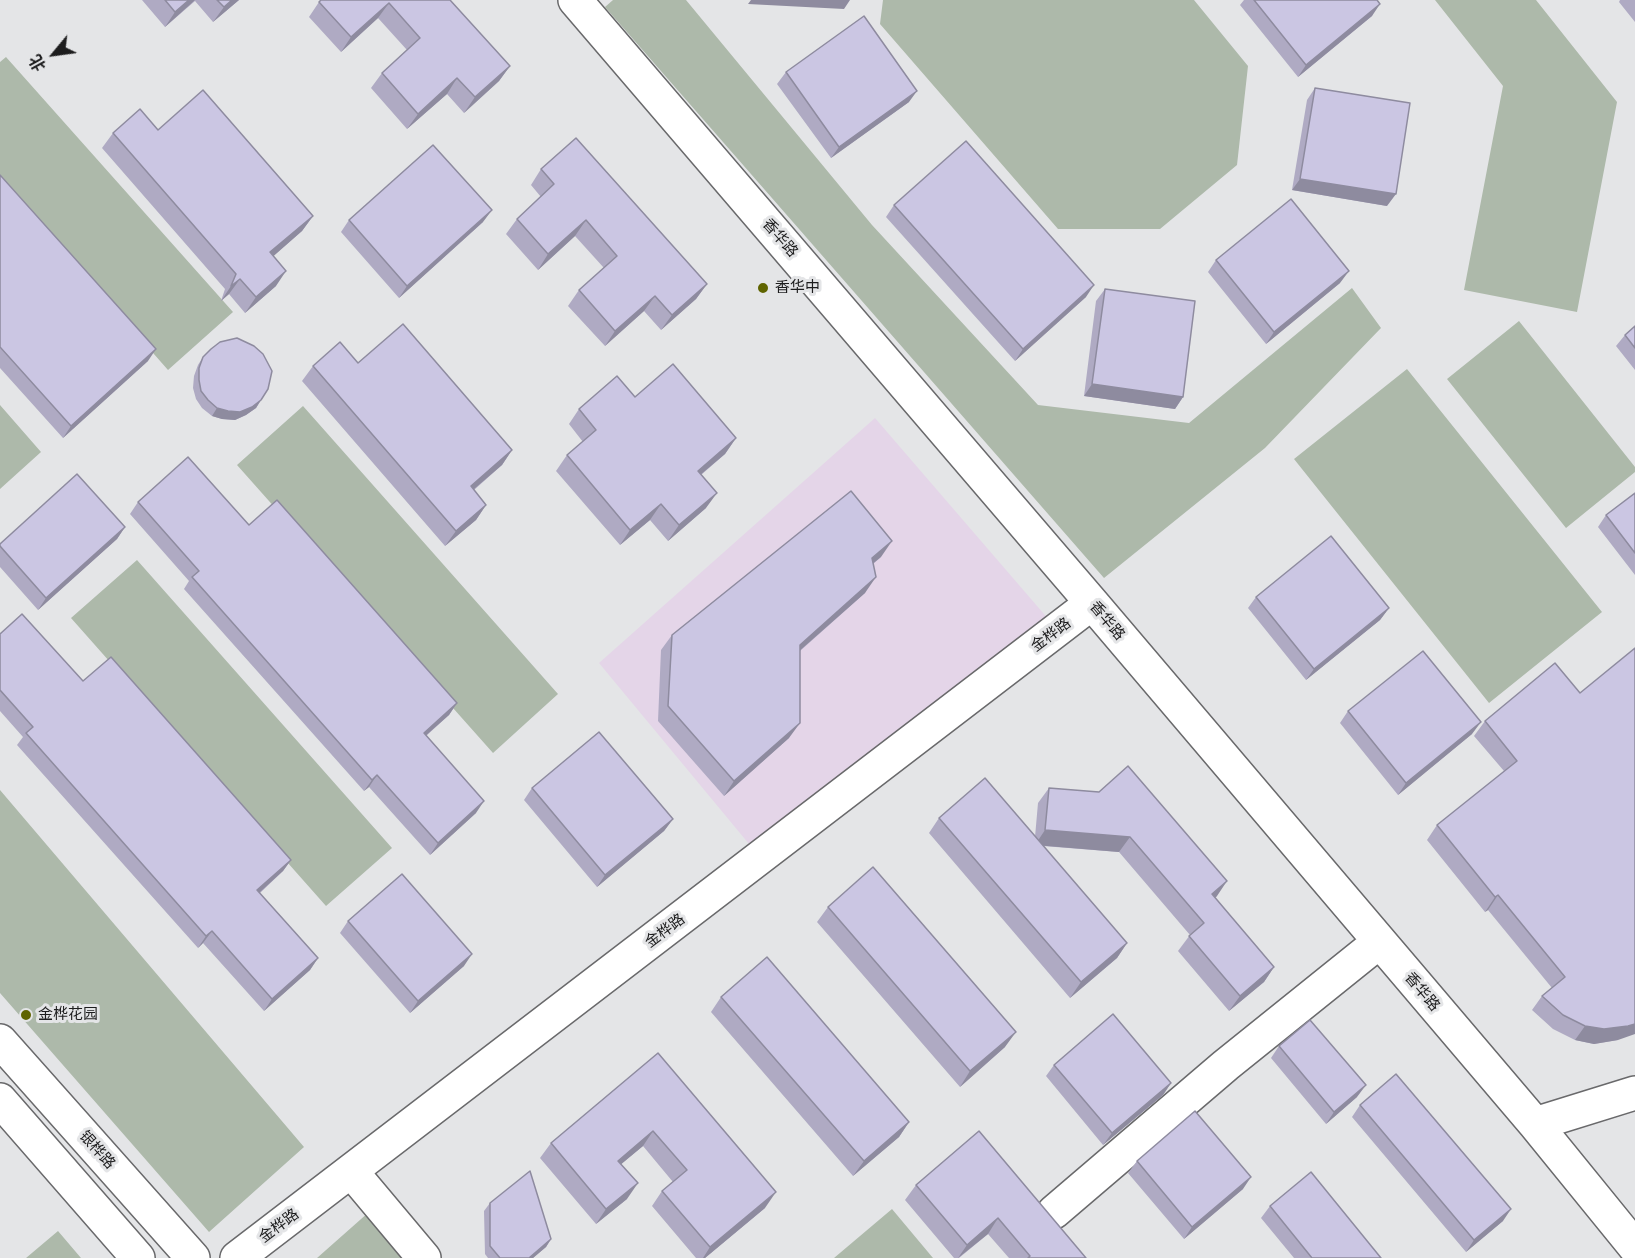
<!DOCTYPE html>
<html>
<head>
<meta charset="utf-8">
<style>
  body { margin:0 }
  #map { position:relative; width:1635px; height:1258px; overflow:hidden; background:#e4e5e7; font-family:Montserrat,"Noto Sans SC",sans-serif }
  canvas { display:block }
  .north { position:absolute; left:24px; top:24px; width:60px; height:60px; -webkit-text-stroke:4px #e4e5e7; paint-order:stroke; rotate:241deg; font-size:16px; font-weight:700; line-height:24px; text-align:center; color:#1d1d1e }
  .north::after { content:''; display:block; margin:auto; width:21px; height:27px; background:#1d1d1e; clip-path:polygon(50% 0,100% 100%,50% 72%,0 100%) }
</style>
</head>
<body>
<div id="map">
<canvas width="1635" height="1258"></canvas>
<div class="north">北</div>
</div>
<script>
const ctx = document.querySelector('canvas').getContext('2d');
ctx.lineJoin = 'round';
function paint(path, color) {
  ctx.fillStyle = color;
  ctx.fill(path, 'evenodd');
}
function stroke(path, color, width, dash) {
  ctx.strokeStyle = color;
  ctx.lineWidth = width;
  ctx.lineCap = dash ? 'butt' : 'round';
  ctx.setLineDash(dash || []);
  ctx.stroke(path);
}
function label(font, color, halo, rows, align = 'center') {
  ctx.font = font + ' Montserrat,"Noto Sans SC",sans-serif';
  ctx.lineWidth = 6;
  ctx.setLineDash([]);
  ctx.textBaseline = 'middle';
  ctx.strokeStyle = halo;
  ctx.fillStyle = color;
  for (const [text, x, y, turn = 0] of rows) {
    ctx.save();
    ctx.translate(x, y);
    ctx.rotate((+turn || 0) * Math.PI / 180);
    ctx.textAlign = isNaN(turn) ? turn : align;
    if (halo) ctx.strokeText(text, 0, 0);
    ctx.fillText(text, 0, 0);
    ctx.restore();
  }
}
const commercial = new Path2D(`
  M875 418 1050 621 754 850 599 663Z`);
const green = new Path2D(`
  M613 0H686L872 225 1038 405 1189 423 1352 288 1381 328 1265 448 1104 578 605 7Z
  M883 0H1194L1248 66 1237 165 1160 229H1058L880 24Z
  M1435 0H1536L1617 102 1577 312 1464 290 1503 86Z
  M6 57 233 312 168 370 0 179V62Z
  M1519 321 1635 467V472L1566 528 1447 379Z
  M1407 369 1602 612 1489 703 1294 459Z
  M0 405 41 452 0 489Z
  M303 406 558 694 493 753 237 465Z
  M137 560 392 848 326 906 71 618Z
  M0 790 304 1147 209 1232 0 993Z
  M892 1209 933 1258H834Z
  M369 1212 409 1258H317Z
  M58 1231 81 1258H26Z`);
const minor = new Path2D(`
  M575 0 1092 603 1535 1124 1635 1247
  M1535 1124 1635 1093
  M351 1171 424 1258
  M1054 1212 1226 1065 1379 942
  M237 1258 1092 603`);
const major = new Path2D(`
  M0 1041 193 1258
  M0 1100 138 1258`);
const wall = new Path2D(`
  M142 0H239L213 22 195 1 165 27Z
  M450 0 510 66 499 81 464 113 447 94 407 129 371 88 382 73 407 50 378 18 341 52 309 17 319 2Z
  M1244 0H1377L1372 16 1298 77 1240 5Z
  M1620 0H1635V22L1619 2Z
  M786 72 909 102 831 158 777 84Z
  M1315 88 1387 206 1292 190 1307 100Z
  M158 130 313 216 302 231 273 256 276 286 245 313 229 294 221 301 225 289 102 148 113 133Z
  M541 169 707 284 696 299 661 330 644 311 605 346 568 306 579 290 604 268 575 236 538 270 506 234 517 219 541 197 531 185Z
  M0 175 148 361 63 438 0 368Z
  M894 205 1086 297 1015 361 886 217Z
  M349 220 483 222 399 298 341 232Z
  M1216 260 1340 283 1266 344 1208 272Z
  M1105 289 1183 397 1175 409 1084 396 1096 301Z
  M1635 326V370L1616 346 1625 335Z
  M203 357 261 400 256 408 246 415 235 420 222 419 212 416 202 408 196 399 193 388 194 376 198 365Z
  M358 363 512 450 502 465 474 490 486 505 476 520 445 546 302 381 313 366Z
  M635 397 736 438 725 454 701 475 706 508 668 541 650 520 620 545 556 471 567 455 583 442 569 424 579 409Z
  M1635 493V575L1598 527 1606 515Z
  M138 502 249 525 457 703 449 715 426 736 476 813 430 855 369 787 364 791 184 589 189 581 130 514Z
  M125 527 117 539 38 610 0 567V544Z
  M881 557 873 564 865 593 800 651 789 738 724 796 658 721 661 650 672 635Z
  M1256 597 1389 608 1380 620 1306 680 1248 608Z
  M0 634 291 860 283 871 260 893 318 958 310 970 264 1011 203 943 198 948 17 745 23 737 0 711Z
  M1555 663 1618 1040 1594 1044 1575 1040 1553 1029 1532 1010 1542 996 1552 988 1488 910 1485 912 1427 840 1437 825 1504 771 1474 736 1485 721Z
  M1348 711 1472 734 1398 795 1340 723Z
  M532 788 673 819 664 831 597 887 524 800Z
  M1049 788 1099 792 1217 896 1215 898 1274 967 1264 982 1229 1011 1178 951 1190 935 1119 852 1043 846 1127 943 1117 958 1070 998 929 833 939 818 1035 837 1038 803Z
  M828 907 1005 1047 960 1087 817 922Z
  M348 921 464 966 410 1013 340 933Z
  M721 997 909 1122 899 1137 853 1176 711 1012Z
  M1279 1046 1357 1097 1326 1124 1271 1058Z
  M658 1053 765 1208 705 1258H696L652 1206 662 1191 673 1182 643 1146 621 1164 627 1199 596 1224 540 1158 551 1143Z
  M1054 1065 1171 1083 1163 1095 1103 1145 1046 1076Z
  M1360 1105 1503 1221 1466 1252 1352 1117Z
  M979 1131 1086 1258H1009L988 1234 959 1258H954L905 1200 916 1185Z
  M1137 1161 1243 1189 1184 1239 1128 1173Z
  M490 1203 551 1239 546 1247 533 1258H488L485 1254 484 1211Z
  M1270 1206 1381 1258H1294L1261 1218Z`);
const shadedWall = new Path2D(`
  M189 0H195L165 27 175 12Z
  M232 0H239L213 22 224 7Z
  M751 0H850L844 9 748 4Z
  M389 3 378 18 341 52 351 37Z
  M1380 4 1372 16 1298 77 1306 65Z
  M510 66 499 81 464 113 475 97Z
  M457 78 447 94 407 129 418 114Z
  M917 91 909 102 831 158 839 147Z
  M1300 179 1396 194 1387 206 1292 190Z
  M492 210 483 222 399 298 407 286Z
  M313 216 302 231 260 268 270 252Z
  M586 220 575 236 538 270 548 254Z
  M286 271 276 286 245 313 256 297Z
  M1349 271 1340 283 1266 344 1274 332Z
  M240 279 229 294 221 301 231 286Z
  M707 284 696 299 661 330 672 315Z
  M1094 285 1086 297 1015 361 1023 349Z
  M655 296 644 311 605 346 615 331Z
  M156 349 148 361 63 438 71 426Z
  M1092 384 1183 397 1175 409 1084 396Z
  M261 400 256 408 246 415 235 420 222 419 212 416 217 408Z
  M736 438 725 454 687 486 698 471Z
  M512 450 502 465 460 501 471 486Z
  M717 493 706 508 668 541 679 525Z
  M661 504 650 520 620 545 630 530Z
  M486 505 476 520 445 546 456 531Z
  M125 527 117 539 38 610 46 598Z
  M892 541 881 557 861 573 872 558Z
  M876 577 865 593 789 660 800 645Z
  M1389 608 1380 620 1306 680 1314 669Z
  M457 703 449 715 415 745 424 733Z
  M1481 722 1472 734 1398 795 1406 783Z
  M800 723 789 738 724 796 734 781Z
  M377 775 369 787 364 791 372 780Z
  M484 801 476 813 430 855 438 843Z
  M673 819 664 831 597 887 605 875Z
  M1045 830 1130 837 1119 852 1035 845Z
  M291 860 283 871 249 902 257 890Z
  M1227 881 1217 896 1201 910 1212 894Z
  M1498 895 1488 910 1485 912 1495 897Z
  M212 931 203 943 198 948 206 936Z
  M1127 943 1117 958 1070 998 1081 982Z
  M472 954 464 966 410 1013 418 1001Z
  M318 958 310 970 264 1011 272 999Z
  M1274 967 1264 982 1229 1011 1240 996Z
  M1635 1024V1034L1618 1040 1594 1044 1575 1040 1585 1026Z
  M1016 1032 1005 1047 960 1087 970 1071Z
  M1171 1083 1163 1095 1103 1145 1112 1133Z
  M1366 1085 1357 1097 1326 1124 1334 1112Z
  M909 1122 899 1137 853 1176 864 1161Z
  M653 1131 643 1146 607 1176 618 1161Z
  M1251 1177 1243 1189 1184 1239 1192 1227Z
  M638 1183 627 1199 596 1224 606 1209Z
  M776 1192 765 1208 705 1258H703L710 1247Z
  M1511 1209 1503 1221 1466 1252 1474 1240Z
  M998 1218 988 1234 958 1258 967 1245Z
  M551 1239 546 1247 533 1258H529Z`);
const building = new Path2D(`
  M165 0H189L175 12Z
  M217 0H232L224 7Z
  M321 0H450L510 66 475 97 457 78 418 114 382 73 420 38 389 3 351 37 319 2Z
  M1254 0H1377L1380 4 1306 65Z
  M864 16 917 91 839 147 786 72Z
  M1315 88 1410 103 1396 194 1300 179Z
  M203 90 313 216 270 252 286 271 256 297 240 279 231 286 236 274 113 133 140 109 158 130Z
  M576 138 707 284 672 315 655 296 615 331 579 290 617 256 586 220 548 254 517 219 554 184 541 169Z
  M966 141 1094 285 1023 349 894 205Z
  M433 145 492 210 407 286 349 220Z
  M0 175 156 349 71 426 0 347Z
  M1291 199 1349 271 1274 332 1216 260Z
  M1105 289 1195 301 1183 397 1092 384Z
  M403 324 512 450 471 486 486 505 456 531 313 366 340 342 358 363Z
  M1635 326V348L1625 335Z
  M237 338 254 346 263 354 272 371 268 389 261 400 252 407 240 412 228 411 217 408 208 400 201 391 199 380V368L203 357 211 349 220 342Z
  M673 364 736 438 698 471 717 493 679 525 661 504 630 530 567 455 596 430 579 409 617 376 635 397Z
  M188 457 249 525 277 500 457 703 424 733 484 801 438 843 377 775 372 780 192 577 199 571 138 502Z
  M77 474 125 527 46 598 0 546V544Z
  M851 491 892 541 872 558 876 577 800 645V723L734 781 668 706 672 635Z
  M1635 493V553L1606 515Z
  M1331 536 1389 608 1314 669 1256 597Z
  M22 614 83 681 111 657 291 860 257 890 318 958 272 999 212 931 206 936 26 733 33 727 0 690V634Z
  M1635 648V1024L1628 1026 1604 1029 1585 1026 1563 1015 1542 996 1565 977 1498 895 1495 897 1437 825 1517 761 1485 721 1555 663 1580 693Z
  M1423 651 1481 722 1406 783 1348 711Z
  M599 732 673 819 605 875 532 788Z
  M1128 766 1227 881 1212 894 1274 967 1240 996 1189 936 1204 923 1130 837 1045 830 1049 788 1099 792Z
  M985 778 1127 943 1081 982 939 818Z
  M873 867 1016 1032 970 1071 828 907Z
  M402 874 472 954 418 1001 348 921Z
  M767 957 909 1122 864 1161 721 997Z
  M1113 1014 1171 1083 1112 1133 1054 1065Z
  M1310 1020 1366 1085 1334 1112 1279 1046Z
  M658 1053 776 1192 710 1247 662 1191 687 1170 653 1131 618 1161 638 1183 606 1209 551 1143Z
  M1396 1074 1511 1209 1474 1240 1360 1105Z
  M1195 1111 1251 1177 1192 1227 1137 1161Z
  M979 1131 1086 1258H1028L1030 1256 998 1218 967 1245 916 1185Z
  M530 1171 551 1239 529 1258H500L490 1246V1203Z
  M1311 1172 1381 1258H1312L1270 1206Z`);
const markers = [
  [763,288,6,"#5f6400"],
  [26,1015,6,"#5f6400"]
];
const streetNames = [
  ["香华路",780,238,49],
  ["香华路",1107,621,50],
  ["金桦路",1051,635,-37],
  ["金桦路",665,931,-37],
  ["香华路",1422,992,50],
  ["银桦路",97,1150,48],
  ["金桦路",279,1226,-37]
];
const poiNames = [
  ["香华中",775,288],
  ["金桦花园",38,1015]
];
paint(commercial, '#e4d5e8');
paint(green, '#adb9aa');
stroke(minor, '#69696b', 36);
stroke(major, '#69696b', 36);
stroke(minor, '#fff', 33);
stroke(major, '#fff', 33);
paint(wall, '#afaac3');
paint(shadedWall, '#8e8b9f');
paint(building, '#cbc6e3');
stroke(building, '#8e8b9f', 1.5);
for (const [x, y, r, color] of markers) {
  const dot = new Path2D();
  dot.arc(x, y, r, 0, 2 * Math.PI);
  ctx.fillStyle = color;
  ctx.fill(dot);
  stroke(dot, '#e4e5e7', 2);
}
label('15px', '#1d1d1e', '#e4e5e7', streetNames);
label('15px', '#1d1d1e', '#e4e5e7', poiNames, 'left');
</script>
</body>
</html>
